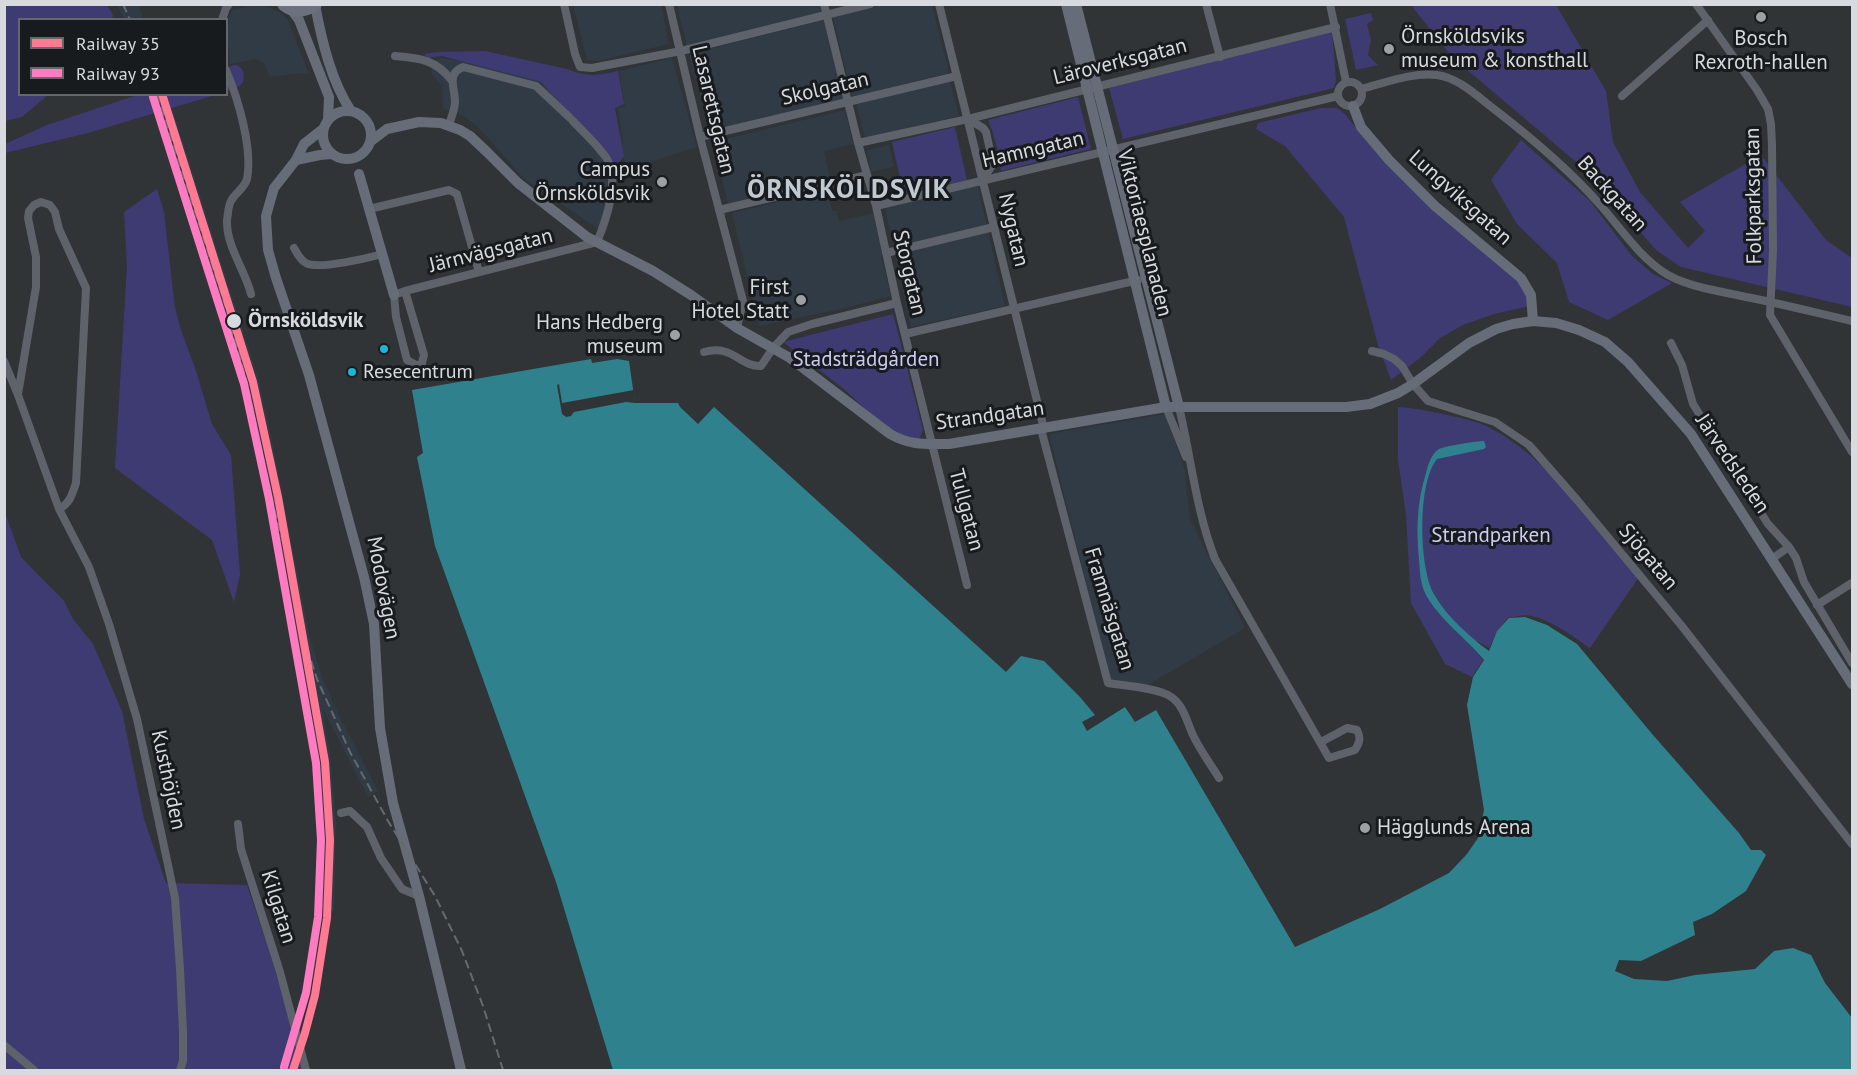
<!DOCTYPE html>
<html>
<head>
<meta charset="utf-8">
<style>
  body { margin:0 }
  #map { position:relative; width:1857px; height:1075px; overflow:hidden; background:#303437; font-family:"PT Sans",sans-serif }
  canvas { display:block }
  .frame { position:absolute; inset:0; border:6px solid #d7dbdf; pointer-events:none }
  .legend { position:absolute; left:18px; top:18px; width:210px; height:78px; box-sizing:border-box; background:#181b1e; border:2px solid #64686b; margin:0; padding:8px 10px; list-style:none; font-size:18px; color:#d7dbdf }
  .legend li { display:flex; align-items:center; gap:12px; height:30px }
  .legend b { width:30px; border:2px solid #64686b }
</style>
</head>
<body>
<div id="map">
<canvas width="1857" height="1075"></canvas>
<div class="frame"></div>
<ul class="legend">
<li><b style="height:8px;background:#fe7a93"></b>Railway 35</li>
<li><b style="height:8px;background:#fe7ac1"></b>Railway 93</li>
</ul>
</div>
<script>
const ctx = document.querySelector('canvas').getContext('2d');
ctx.lineJoin = 'round';
function paint(path, color) {
  ctx.fillStyle = color;
  ctx.fill(path, 'evenodd');
}
function stroke(path, color, width, dash) {
  ctx.strokeStyle = color;
  ctx.lineWidth = width;
  ctx.lineCap = dash ? 'butt' : 'round';
  ctx.setLineDash(dash || []);
  ctx.stroke(path);
}
function label(font, color, halo, rows, align = 'center') {
  ctx.font = font + ' "PT Sans",sans-serif';
  ctx.lineWidth = 6;
  ctx.setLineDash([]);
  ctx.textBaseline = 'middle';
  ctx.strokeStyle = halo;
  ctx.fillStyle = color;
  for (const [text, x, y, turn = 0] of rows) {
    ctx.save();
    ctx.translate(x, y);
    ctx.rotate((+turn || 0) * Math.PI / 180);
    ctx.textAlign = isNaN(turn) ? turn : align;
    if (halo) ctx.strokeText(text, 0, 0);
    ctx.fillText(text, 0, 0);
    ctx.restore();
  }
}
const built = new Path2D(`
  M117 5H139L143 19H124Z
  M573 5H661L669 44 598 61 587 60Z
  M677 5H820L822 15 687 47Z
  M881 5H932L949 73 852 97 833 16Z
  M251 6 268 7 283 14 288 20 309 74 303 73 270 77 264 63 256 59 230 64 227 35 229 17 233 10Z
  M824 20 844 100 710 134 689 54Z
  M442 58 488 67 542 83 590 131 620 168 606 234 525 180 477 126 462 115 443 109 442 85 432 75 431 61Z
  M672 58 697 147 626 170 621 148 623 143 618 109 625 106 619 71Z
  M950 82 959 116 865 138 856 102Z
  M151 95H168L259 381 272 440 309 634 322 677 339 715 378 791 368 797 323 709 331 761 336 820 334 911 322 909 325 847 322 791 310 703 288 586 268 506 242 385 220 310Z
  M845 110 853 144 824 151 830 179 728 204 713 142Z
  M889 145 894 167 871 172 867 150Z
  M978 186 1005 306 911 327 885 208Z
  M827 190 832 211H836L839 221 873 213 883 256 881 257 891 296 841 309 759 326 732 213Z
  M1165 414 1185 470 1190 519 1245 628 1146 686 1110 680 1049 434Z`);
const green = new Path2D(`
  M4 5H107L113 15 112 20H20V94L48 95 22 117 5 121Z
  M1411 5H1556L1606 91 1613 142 1640 192 1688 248 1705 231 1680 202 1761 155 1826 240 1852 258V307L1681 267 1656 250 1588 172 1452 57Z
  M1371 13 1373 20 1367 24 1371 40 1368 55 1378 65 1356 70 1345 19Z
  M1332 32 1336 80 1334 88 1123 139 1109 88Z
  M485 51 567 69C587 77 597 76 618 71L624 104 615 108 624 156 616 166 541 82 442 56 426 58 425 54 436 52Z
  M236 65C244 68 245 74 243 82L237 88 227 91V67Z
  M137 95H215L88 133 5 153V144L47 125Z
  M1078 97 1091 149 1001 171C999 153 995 136 988 120Z
  M1321 108H1337L1345 114 1372 148 1404 182 1519 280 1530 306 1494 314 1463 325 1440 338 1420 358 1391 380 1378 345 1344 217 1285 146 1256 129 1258 123Z
  M955 127 967 180 904 195 892 142Z
  M1521 140 1590 201 1632 256 1653 274 1672 283 1608 320 1569 302 1557 263 1517 224 1491 180Z
  M157 189 164 212 175 308 181 330 196 371 212 424 231 455 240 575 234 602 212 540 115 468 127 266 124 212Z
  M893 314 923 430 919 439 903 438 879 422 844 389 783 342Z
  M1398 407C1416 408 1434 412 1452 416 1461 418 1470 420 1479 423 1539 446 1597 528 1639 577L1590 648C1572 636 1553 621 1532 616 1524 614 1515 617 1508 618L1497 631 1489 648 1477 641 1472 647 1483 660 1472 677 1445 664 1411 603 1406 515 1398 460Z
  M4 510 21 557 64 601 73 619 93 644 122 711 144 819 166 883 247 885 266 941 306 1070H5Z`);
const water = new Path2D(`
  M591 359 592 363 617 359 629 361 635 403H678L680 407 698 424 714 407 1006 672 1021 656 1044 661 1080 697 1095 715 1082 722 1087 731 1125 707 1135 722 1156 710 1295 947 1380 909 1449 873 1467 854 1478 838 1484 810 1467 705 1473 677 1484 660C1466 638 1440 620 1426 595 1420 583 1420 572 1419 559 1416 529 1417 502 1426 473 1428 465 1431 454 1439 449 1445 446 1477 441 1484 441L1486 447 1484 449 1437 459C1417 483 1419 568 1434 594 1446 616 1470 637 1489 651L1497 631 1509 618 1525 617 1547 625 1577 644 1653 735 1739 833 1751 850H1761L1766 855 1746 891 1712 914 1693 922 1695 935 1641 961 1619 960 1615 971 1634 979 1667 981 1695 975 1755 969 1774 951 1793 948 1811 955 1825 983 1852 1018V1070H613L556 882 435 546 417 457 423 453 412 390Z`);
const pier = new Path2D(`
  M559 384 562 403 634 390 635 403 626 402 574 412 571 416 566 417 562 414 557 385Z`);
const street = new Path2D(`
  M564 4 575 54 580 67 592 68 681 51 870 4
  M669 4 700 137 743 301 737 328
  M824 4 858 143 876 206 897 303 967 585
  M939 4 1044 429
  M1206 4 1220 57
  M1330 4 1346 82
  M1696 4 1757 90 1768 109 1771 124 1772 145 1773 250 1770 315 1852 452
  M222 20 226 8 229 4
  M395 56C420 58 437 60 452 81
  M226 70C238 98 253 149 247 179 244 189 235 193 231 201 228 206 228 215 227 220 226 246 245 270 251 294
  M1338 94a12 12 0 1 1 24 0a12 12 0 1 1-24 0Z
  M1361 89C1385 83 1412 72 1437 75 1459 78 1477 96 1494 109 1533 139 1570 170 1602 207 1622 230 1641 259 1668 275 1692 288 1720 291 1746 297 1782 304 1817 313 1852 321
  M1622 96 1708 20
  M968 119 983 128 986 132 993 164 983 179
  M449 125C451 118 455 109 455 102 455 88 446 74 463 67L536 86 569 117
  M700 137 957 76
  M858 143 968 119 1336 27
  M876 206 1338 96
  M369 209 449 190 457 194 479 272
  M719 210 867 175
  M294 248C297 253 300 260 306 263 318 270 368 258 383 254
  M886 253 994 227
  M405 291 424 355 422 363 418 366 407 360 396 317 394 295 405 291 597 242C606 220 620 182 607 159 598 145 583 132 572 120
  M905 334 1138 280
  M1671 343 1682 365 1693 404 1768 524 1789 547 1796 558 1804 582 1852 663
  M1372 351 1384 354 1394 359 1402 366 1413 384 1428 401 1495 422 1529 445 1578 501 1681 625 1852 844
  M704 352C733 344 740 367 761 366L773 348 788 332 812 324 897 303
  M4 361 18 395 59 509 89 567 109 624 137 719 175 898 180 969 183 1032V1061L180 1070
  M18 394 36 287V257L28 218 29 211 34 205 41 202 50 205 55 212 59 229 86 288 76 483C72 495 70 503 59 509
  M1166 407 1186 457
  M1179 407C1191 457 1196 511 1215 559L1329 758 1355 750C1360 742 1361 738 1357 730L1347 728 1321 742
  M1041 429 1108 683C1125 686 1152 687 1168 695 1183 703 1186 719 1192 733 1199 749 1210 763 1219 778
  M1773 558 1789 547
  M1817 605 1852 583
  M341 813 350 811 367 827 381 858 402 889 419 896
  M238 824 241 849 280 972 306 1070
  M4 1045 34 1070`);
const secondary = new Path2D(`
  M1066 4 1166 407
  M1076 4 1179 407
  M315 5C322 41 331 81 351 111
  M291 9 299 20 329 97 328 120
  M1353 106 1361 127 1389 160 1435 206 1521 278 1531 295 1533 321
  M323 135a24 24 0 1 1 48 0a24 24 0 1 1-48 0Z
  M323 129 304 144 296 160 274 188 266 216 268 250 276 278 309 375 364 577 374 624 380 728 393 803 419 896 461 1070
  M371 141 387 129 419 122 441 123 460 130 470 136 487 152 518 183 587 237 653 271 691 295 737 328 790 358 890 434C911 446 926 444 949 444L1166 407H1346L1370 404 1398 393 1413 384 1469 343 1496 329 1513 324 1533 321 1556 323 1579 330 1605 342 1628 362 1691 434 1852 684
  M296 160 320 155 331 154
  M359 174 394 295`);
const highway = new Path2D(`
  M284 4C294 12 304 11 315 4`);
const rail = new Path2D(`
  M123 4 130 20
  M157 94 226 308 247 383 273 504 294 585
  M303 635 317 679 350 752 388 821 435 896 462 951 483 1006 503 1070`);
const rail1 = new Path2D(`
  M162 94 253 382 278 497 325 762 330 840 327 918 315 995 305 1033 293 1070`);
const rail2 = new Path2D(`
  M153 97 244 384 269 499 316 763 321 840 318 917 306 993 284 1067`);
const markers = [
  [1761,17,6,"#9da1a4"],
  [1389,49,6,"#9da1a4"],
  [662,182,6,"#9da1a4"],
  [801,300,6,"#9da1a4"],
  [234,321,8,"#d7dbdf"],
  [675,335,6,"#9da1a4"],
  [384,349,5,"#1ab6d8"],
  [352,372,5,"#1ab6d8"],
  [1365,828,6,"#9da1a4"]
];
const busNames = [
  ["Resecentrum",363,372]
];
const poiNames = [
  ["Örnsköldsviks",1401,37,"left"],
  ["museum & konsthall",1401,61,"left"],
  ["Bosch",1761,39,"center"],
  ["Rexroth-hallen",1761,63,"center"],
  ["Campus",650,170],
  ["Örnsköldsvik",650,194],
  ["First",789,288],
  ["Hotel Statt",789,312],
  ["Hans Hedberg",663,323],
  ["museum",663,347],
  ["Hägglunds Arena",1377,828,"left"]
];
const streetNames = [
  ["Läroverksgatan",1120,62,-14],
  ["Skolgatan",825,89,-13],
  ["Lasarettsgatan",713,110,77],
  ["Hamngatan",1033,150,-13],
  ["Backgatan",1612,194,48],
  ["Folkparksgatan",1754,196,-91],
  ["Lungviksgatan",1460,198,42],
  ["Nygatan",1013,230,77],
  ["Viktoriaesplanaden",1144,233,76],
  ["Järnvägsgatan",491,251,-14],
  ["Storgatan",909,273,77],
  ["Strandgatan",990,416,-8],
  ["Järvedsleden",1732,464,56],
  ["Tullgatan",966,510,75],
  ["Sjögatan",1648,557,50],
  ["Modovägen",383,588,79],
  ["Framnäsgatan",1109,609,73],
  ["Kusthöjden",168,780,78],
  ["Kilgatan",278,907,73]
];
const stopNames = [
  ["Örnsköldsvik",248,321]
];
const parkNames = [
  ["Stadsträdgården",866,360],
  ["Strandparken",1491,536]
];
const districtNames = [
  ["ÖRNSKÖLDSVIK",849,190]
];
paint(built, '#303b45');
paint(green, '#3e3b72');
paint(water, '#2f828d');
paint(pier, '#303437');
stroke(street, '#5e636b', 8);
stroke(secondary, '#676d78', 10);
stroke(highway, '#6b717e', 14);
stroke(rail, '#666a6f', 2, [9, 4.5]);
stroke(rail1, '#fe7a93', 8);
stroke(rail2, '#fe7ac1', 8);
for (const [x, y, r, color] of markers) {
  const dot = new Path2D();
  dot.arc(x, y, r, 0, 2 * Math.PI);
  ctx.fillStyle = color;
  ctx.fill(dot);
  stroke(dot, '#181b1e', 2);
}
label('20px', '#d7dbdf', '#181b1e', busNames, 'left');
label('21px', '#d7dbdf', '#181b1e', poiNames, 'right');
label('21px', '#d7dbdf', '#181b1e', streetNames);
label('bold 21px', '#d7dbdf', '#181b1e', stopNames, 'left');
label('21px', '#cbccf4', '#181b1e', parkNames);
ctx.letterSpacing = '1.5px';
label('bold 27px', '#c1cad2', '#181b1e', districtNames);
ctx.letterSpacing = '0px';
</script>
</body>
</html>
